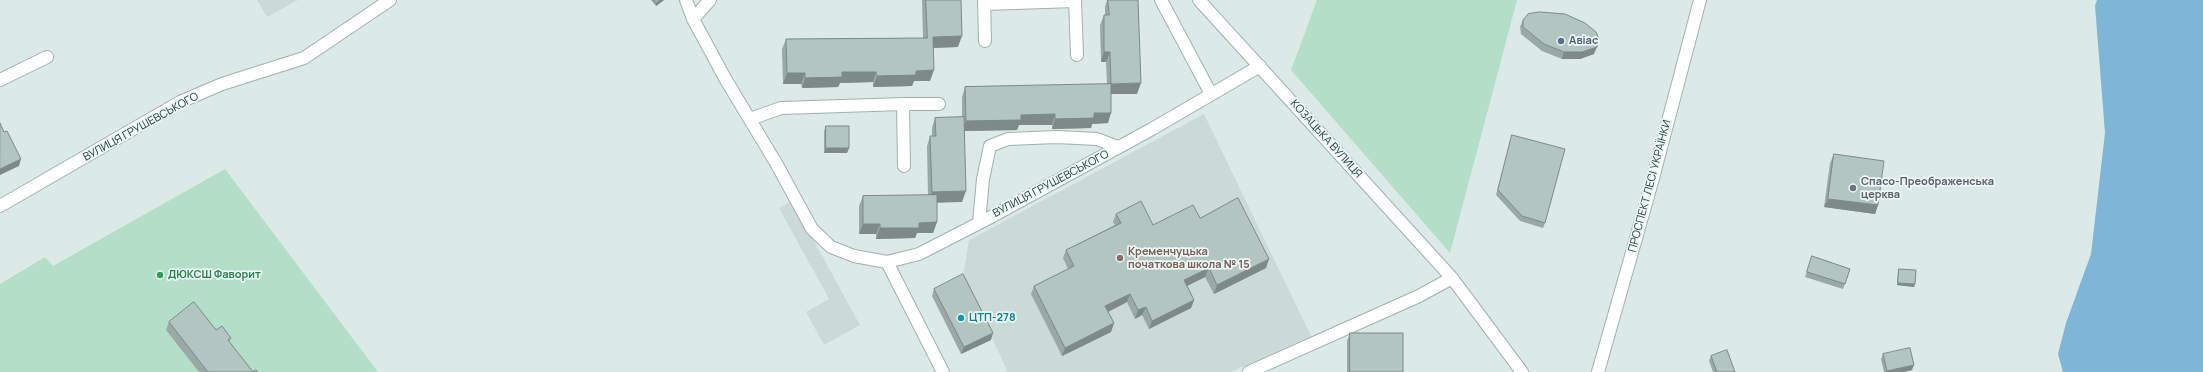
<!DOCTYPE html>
<html>
<head>
<meta charset="utf-8">
<style>
  body { margin:0 }
  canvas { display:block; background:#dceae7 }
</style>
</head>
<body>
<canvas width="2203" height="372"></canvas>
<script>
const ctx = document.querySelector('canvas').getContext('2d');
ctx.lineJoin = 'round';
function paint(path, color) {
  ctx.fillStyle = color;
  ctx.fill(path, 'evenodd');
}
function stroke(path, color, width, dash) {
  ctx.strokeStyle = color;
  ctx.lineWidth = width;
  ctx.lineCap = dash ? 'butt' : 'round';
  ctx.setLineDash(dash || []);
  ctx.stroke(path);
}
function label(font, color, halo, rows, align = 'center') {
  ctx.font = font + ' Manrope,sans-serif';
  ctx.lineWidth = 3.5;
  ctx.setLineDash([]);
  ctx.textBaseline = 'middle';
  ctx.strokeStyle = halo;
  ctx.fillStyle = color;
  for (const [text, x, y, turn = 0] of rows) {
    ctx.save();
    ctx.translate(x, y);
    ctx.rotate((+turn || 0) * Math.PI / 180);
    ctx.textAlign = isNaN(turn) ? turn : align;
    if (halo) ctx.strokeText(text, 0, 0);
    ctx.fillText(text, 0, 0);
    ctx.restore();
  }
}
const built = new Path2D(`
  M257 0H298L267 17Z
  M1204 114 1311 336 1231 372H1004L1007 370 963 277 969 240Z
  M792 201 860 325 824 345 806 312 829 299 779 208Z`);
const green = new Path2D(`
  M1317 0H1517L1450 253 1291 70Z
  M225 169 378 372H0V284L45 257 53 266Z`);
const water = new Path2D(`
  M2097 0H2203V372H2063L2058 354 2066 323 2091 254 2105 133 2095 6Z`);
const minor = new Path2D(`
  M686 0 693 19 726 80 776 163 812 229 831 247 854 256 887 262 919 254 989 218 1152 129 1260 66
  M984 0 985 41
  M1075 0 1077 55
  M1161 0 1211 94
  M1199 0 1452 278 1522 372
  M984 4 1075 1
  M693 19 710 0
  M0 80 47 57
  M903 104H939
  M750 119 781 108 903 104 904 166
  M0 206 180 102 222 84 304 58 390 0
  M979 223 983 179 990 146 1008 139 1057 137 1097 139 1118 147
  M887 262 943 372
  M1249 372 1419 296 1452 278
  M1598 372 1652 182 1700 0`);
const wall = new Path2D(`
  M651 0H664L656 6Z
  M922 0H961L958 47 933 48 930 81H914L912 86 873 87V82L840 83 838 87 802 88 801 84H783L782 49 786 39 923 38Z
  M1107 0H1138L1137 94H1111L1108 123 1092 124 1091 128 1052 129V125H1019L1017 130 965 131 962 202H937V222L933 233H917L915 238 876 239V234H859V206L863 196 928 195 927 146 930 136H932V128L935 118 962 117V97L965 87 1107 84 1106 62H1101L1100 25 1104 15H1105V7Z
  M1523 20 1594 54 1580 59H1562L1542 51 1521 34 1520 27Z
  M826 126 849 148 847 153H824V131Z
  M1512 135 1545 223 1543 228 1520 221 1496 195Z
  M1834 154 1878 205 1875 214 1824 207 1830 163Z
  M1116 214 1153 225 1200 218 1266 268 1214 294 1205 277 1187 286 1194 300 1191 308 1149 329 1142 315 1135 319 1127 302 1108 312 1114 323 1111 332 1062 356 1031 294 1034 286 1068 269 1063 258 1066 250 1115 225 1113 222Z
  M1812 256 1850 269 1843 289 1805 277Z
  M1899 269 1915 284 1914 287 1897 285 1898 272Z
  M934 289 991 340 961 354 932 296Z
  M169 322 216 330 231 338 229 342 253 372H199L166 330Z
  M1350 333 1403 372H1347V341Z
  M1883 354 1912 370 1904 372H1884L1881 359Z
  M1711 356 1735 372H1713L1709 361Z`);
const shadedWall = new Path2D(`
  M661 0H664L656 6V3Z
  M962 36 958 47 929 48 933 37Z
  M1597 47 1594 54 1580 59H1562L1564 52Z
  M1104 52H1110L1106 62H1101Z
  M934 70 930 81H914L912 86 873 87 877 76 916 71Z
  M842 72H876L873 82 840 83 838 87 802 88 805 78Z
  M787 73H805L801 84H783Z
  M1141 83 1137 94H1107L1111 84Z
  M1094 113H1111L1108 123 1092 124 1091 128 1052 129 1055 119Z
  M1055 114 1052 125H1019L1017 130 962 131 966 121 1021 115Z
  M826 148H849L847 153H824Z
  M21 159 19 166 0 175V169Z
  M966 191 962 202 928 203 932 192Z
  M1828 199 1878 205 1875 214 1824 207Z
  M937 222 933 233H917L915 238 876 239 880 228 919 223Z
  M863 224H880L876 234H859Z
  M1269 259 1266 268 1214 294 1217 285Z
  M1209 268 1205 277 1181 289 1184 280Z
  M1898 283 1915 284 1914 287 1897 285Z
  M1130 294 1127 302 1102 315 1105 306Z
  M1194 300 1191 308 1149 329 1152 321Z
  M1146 307 1142 315 1135 319 1138 310Z
  M1114 323 1111 332 1062 356 1065 348Z
  M993 333 991 340 961 354 964 347Z
  M1914 365 1912 370 1904 372H1886L1887 371Z`);
const building = new Path2D(`
  M654 0H661L656 3Z
  M926 0H961L962 36 933 37 934 70 916 71V75L877 76 876 72H842V77L805 78V73H787L786 39 927 38Z
  M1108 0H1138L1141 83 1111 84 1110 52H1104V15H1109Z
  M1540 12 1565 14 1585 23 1596 32 1599 39 1597 47 1582 52H1564L1544 44 1523 27V20L1528 14Z
  M1111 84V113H1094V118L1055 119V114L1021 115V120L966 121 965 87Z
  M964 117 966 191 932 192 930 136H936L935 118Z
  M0 123 4 132 7 131 21 159 0 169Z
  M826 126H849V148H826Z
  M1512 135 1565 149 1545 223 1522 216 1498 190Z
  M1834 154 1884 161 1878 205 1828 199Z
  M937 195V222L919 223V228H880V224H863V196Z
  M1238 198 1269 259 1217 285 1209 268 1184 280 1194 300 1152 321 1146 307 1138 310 1130 294 1105 306 1114 323 1065 348 1034 286 1074 266 1066 250 1121 223 1116 214 1141 201 1153 225 1193 205 1200 218Z
  M1812 256 1850 269 1845 284 1807 272Z
  M1899 269 1916 270 1915 284 1898 283Z
  M963 274 993 333 964 347 934 289Z
  M194 302 216 330 222 326 231 338 228 340 253 372H208L169 322Z
  M1350 333H1403V372H1350Z
  M1910 348 1914 365 1887 371 1883 354Z
  M1727 350 1735 372H1717L1711 356Z
  M256 370 258 372H253Z`);
const markers = [
  [1561,41,4,"#5c6f8a"],
  [1853,188,4,"#6b7280"],
  [1120,258,4,"#8d6e63"],
  [160,275,4,"#2e9e5b"],
  [961,318,4,"#0f9aa8"]
];
const serviceNames = [
  ["Авіас",1569,41]
];
const streetNames = [
  ["ВУЛИЦЯ ГРУШЕВСЬКОГО",141,127,-29],
  ["КОЗАЦЬКА ВУЛИЦЯ",1326,139,48],
  ["ВУЛИЦЯ ГРУШЕВСЬКОГО",1051,184,-28],
  ["ПРОСПЕКТ ЛЕСІ УКРАЇНКИ",1650,186,-75]
];
const worshipNames = [
  ["Спасо-Преображенська",1861,182],
  ["церква",1861,195]
];
const educationNames = [
  ["Кременчуцька",1128,252],
  ["початкова школа № 15",1128,265]
];
const leisureNames = [
  ["ДЮКСШ Фаворит",168,275]
];
const cultureNames = [
  ["ЦТП-278",969,318]
];
paint(built, '#cbdad6');
paint(green, '#b3dec8');
paint(water, '#7fb5d5');
stroke(minor, '#9fb2af', 14);
stroke(minor, '#fff', 12);
paint(wall, '#99a9a6');
paint(shadedWall, '#7d8a87');
paint(building, '#b2c5c1');
stroke(building, '#7d8a87', 1);
for (const [x, y, r, color] of markers) {
  const dot = new Path2D();
  dot.arc(x, y, r, 0, 2 * Math.PI);
  ctx.fillStyle = color;
  ctx.fill(dot);
  stroke(dot, '#edf7f4', 1.5);
}
label('bold 11px', '#4e5e75', '#edf7f4', serviceNames, 'left');
label('11px', '#1d3a39', '#edf7f4', streetNames);
label('bold 11px', '#5b616d', '#edf7f4', worshipNames, 'left');
label('bold 11px', '#785e54', '#edf7f4', educationNames, 'left');
label('bold 11px', '#27864d', '#edf7f4', leisureNames, 'left');
label('bold 11px', '#0d838f', '#edf7f4', cultureNames, 'left');
</script>
</body>
</html>
